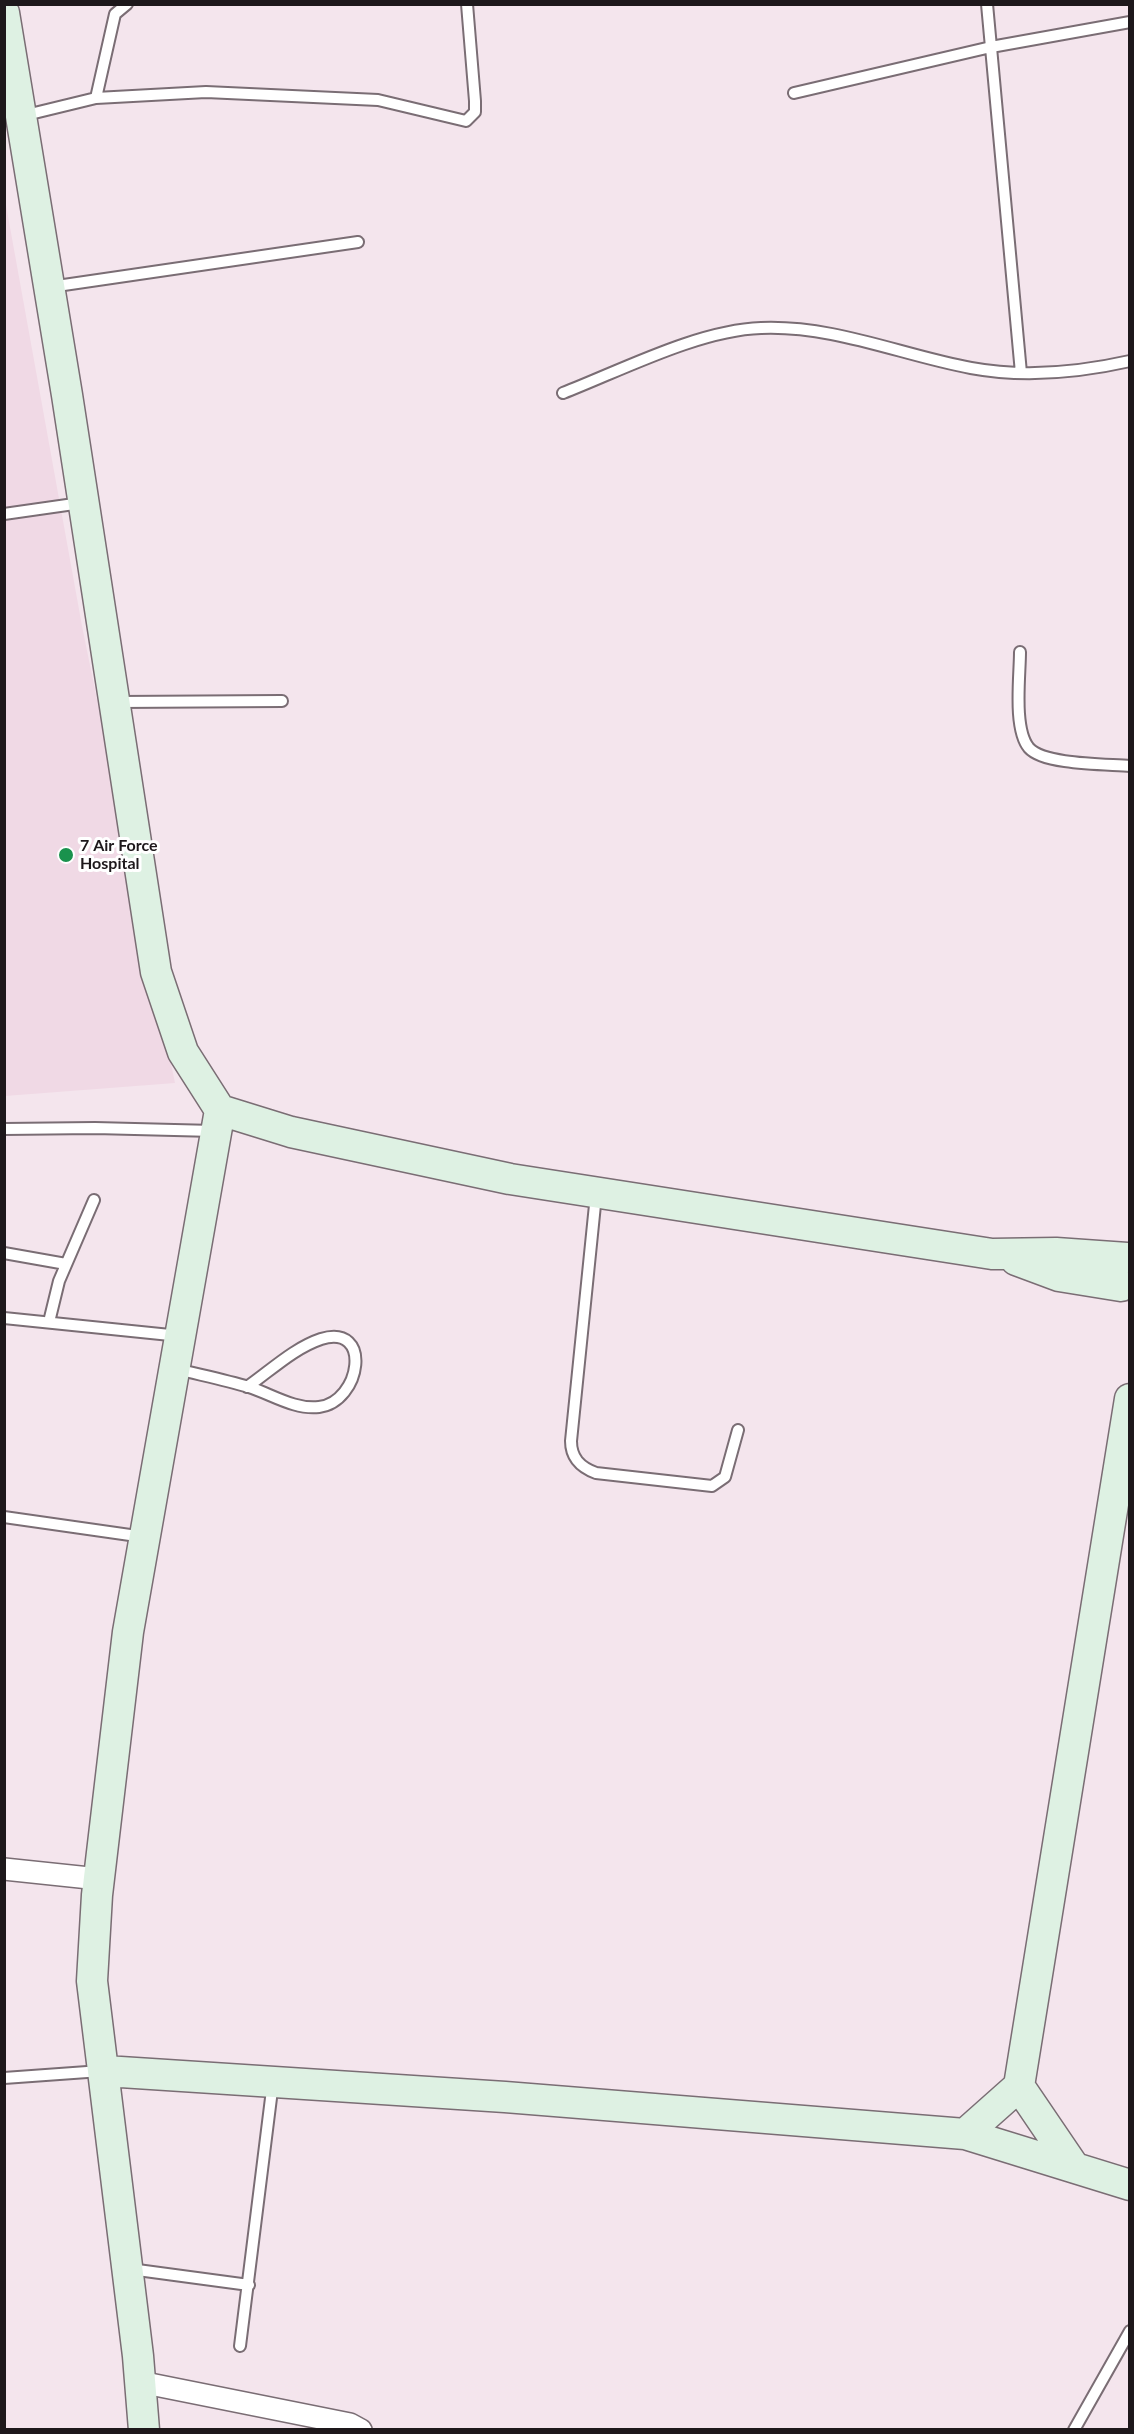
<!DOCTYPE html>
<html>
<head>
<meta charset="utf-8">
<style>
  body { margin:0 }
  #map { position:relative; width:1134px; height:2434px; overflow:hidden; background:#f4e5ed; font-family:Lato,sans-serif }
  canvas { display:block }
  .frame { position:absolute; inset:0; border:6px solid #1d181b; pointer-events:none }
</style>
</head>
<body>
<div id="map">
<canvas width="1134" height="2434"></canvas>
<div class="frame"></div>
</div>
<script>
const ctx = document.querySelector('canvas').getContext('2d');
ctx.lineJoin = 'round';
function paint(path, color) {
  ctx.fillStyle = color;
  ctx.fill(path, 'evenodd');
}
function stroke(path, color, width, dash) {
  ctx.strokeStyle = color;
  ctx.lineWidth = width;
  ctx.lineCap = dash ? 'butt' : 'round';
  ctx.setLineDash(dash || []);
  ctx.stroke(path);
}
function label(font, color, halo, rows, align = 'center') {
  ctx.font = font + ' Lato,sans-serif';
  ctx.lineWidth = 6;
  ctx.setLineDash([]);
  ctx.textBaseline = 'middle';
  ctx.strokeStyle = halo;
  ctx.fillStyle = color;
  for (const [text, x, y, turn = 0] of rows) {
    ctx.save();
    ctx.translate(x, y);
    ctx.rotate((+turn || 0) * Math.PI / 180);
    ctx.textAlign = isNaN(turn) ? turn : align;
    if (halo) ctx.strokeText(text, 0, 0);
    ctx.fillText(text, 0, 0);
    ctx.restore();
  }
}
const built = new Path2D(`
  M4 194 82 626 175 1083 5 1096Z`);
const lane = new Path2D(`
  M987 4 1021 373
  M794 93 991 47 1130 22
  M96 98 115 14 127 4
  M22 116 96 98 206 92 378 100 466 121 475 112V101L467 4
  M50 287 358 242
  M563 393C622 370 699 330 761 328 834 325 901 355 971 368 1025 378 1077 373 1130 361
  M4 514 81 503
  M1020 652C1020 676 1013 729 1029 748 1044 765 1107 764 1130 766
  M118 702 282 701
  M4 1129 95 1128 214 1131
  M596 1195 571 1441C571 1458 580 1467 596 1473L712 1486 725 1477 738 1430
  M4 1253 66 1264
  M4 1318 180 1336
  M49 1322 59 1281 94 1200
  M177 1369C201 1375 225 1380 249 1387 271 1394 295 1410 319 1407 361 1402 373 1323 321 1339 294 1348 270 1371 247 1387
  M4 1517 144 1537
  M4 2078 101 2071
  M130 2269 249 2285
  M240 2346 273 2082
  M1074 2430 1130 2331`);
const street = new Path2D(`
  M4 1869 99 1879
  M140 2382 350 2424 361 2430`);
const secondary = new Path2D(`
  M4 13 67 395 156 972 183 1052 220 1110 291 1132 510 1179 992 1254 1056 1253 1127 1258
  M1016 1260 1059 1276 1121 1286
  M105 2071 505 2097 965 2134 1130 2185
  M1019 2086 1074 2167
  M965 2134 1019 2086 1130 1399
  M144 2430 138 2356 92 1981 97 1895 128 1632 220 1110`);
const markers = [
  [66,855,8,"#1a924d"]
];
const poiNames = [
  ["7 Air Force",80,846],
  ["Hospital",80,864]
];
paint(built, '#f0d9e5');
stroke(lane, '#7a6d74', 14);
stroke(street, '#7a6d74', 24);
stroke(secondary, '#7a6d74', 33);
stroke(lane, '#fff', 10);
stroke(street, '#fff', 21);
stroke(secondary, '#def1e3', 30);
for (const [x, y, r, color] of markers) {
  const dot = new Path2D();
  dot.arc(x, y, r, 0, 2 * Math.PI);
  ctx.fillStyle = color;
  ctx.fill(dot);
  stroke(dot, '#fff', 2);
}
label('bold 16px', '#1d181b', '#fff', poiNames, 'left');
</script>
</body>
</html>
